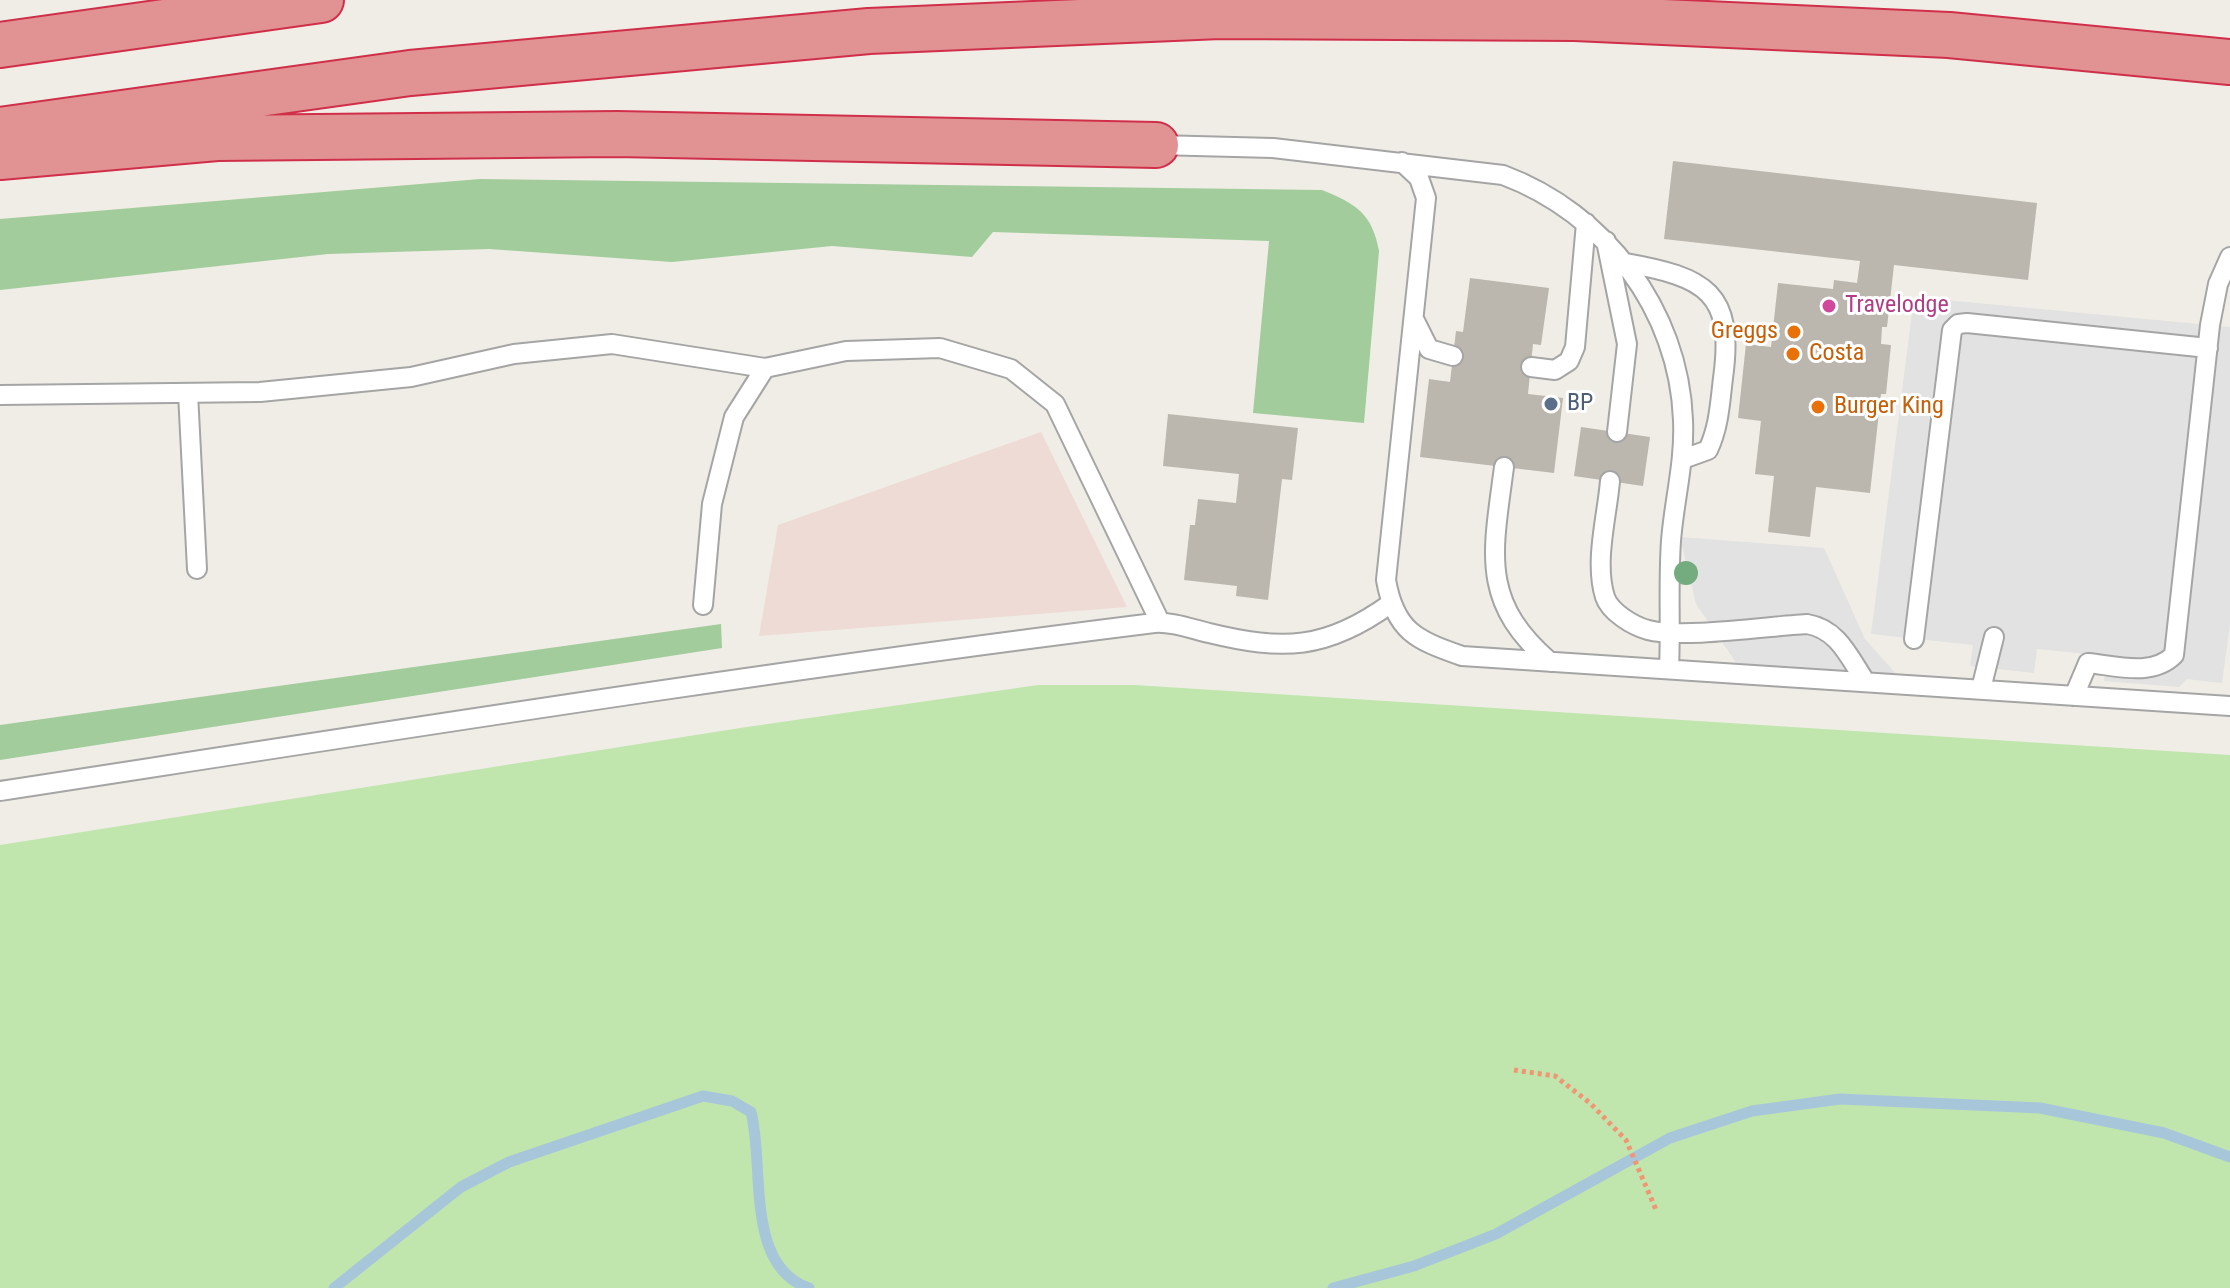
<!DOCTYPE html>
<html>
<head>
<meta charset="utf-8">
<style>
  body { margin:0 }
  canvas { display:block; background:#efede5 }
</style>
</head>
<body>
<canvas width="2230" height="1288"></canvas>
<script>
const ctx = document.querySelector('canvas').getContext('2d');
ctx.lineJoin = 'round';
function paint(path, color) {
  ctx.fillStyle = color;
  ctx.fill(path, 'evenodd');
}
function stroke(path, color, width, dash) {
  ctx.strokeStyle = color;
  ctx.lineWidth = width;
  ctx.lineCap = dash ? 'butt' : 'round';
  ctx.setLineDash(dash || []);
  ctx.stroke(path);
}
function label(font, color, halo, rows, align = 'center') {
  ctx.font = font + ' "Roboto Condensed",sans-serif';
  ctx.lineWidth = 6;
  ctx.setLineDash([]);
  ctx.textBaseline = 'middle';
  ctx.strokeStyle = halo;
  ctx.fillStyle = color;
  for (const [text, x, y, turn = 0] of rows) {
    ctx.save();
    ctx.translate(x, y);
    ctx.rotate((+turn || 0) * Math.PI / 180);
    ctx.textAlign = isNaN(turn) ? turn : align;
    if (halo) ctx.strokeText(text, 0, 0);
    ctx.fillText(text, 0, 0);
    ctx.restore();
  }
}
const commercial = new Path2D(`
  M1041 432 1127 607 759 636 778 525Z`);
const grass = new Path2D(`
  M1038 685H1135L2230 755V1288H0V845L740 728Z`);
const forest = new Path2D(`
  M480 179 1322 190C1356 204 1372 213 1379 251L1364 423 1253 413 1269 241 993 232 972 257 832 246 672 262 489 249 328 254 0 290V219Z
  M721 624 722 648 0 760V725Z`);
const parking = new Path2D(`
  M1914 297 2230 327V624L2222 683 2187 679 2179 687 2104 681 2107 656 2037 649 2034 673 1970 666 1973 645 1871 634Z
  M1680 537 1824 548 1865 639 1898 676 1737 664 1696 604Z`);
const stream = new Path2D(`
  M334 1288 461 1187 509 1162 703 1096 732 1101 751 1112C765 1165 744 1266 809 1288
  M1333 1288 1414 1266 1496 1234 1670 1138 1752 1111 1840 1099 2040 1108 2164 1133 2230 1157`);
const building = new Path2D(`
  M1673 161 2037 203 2028 280 1894 265 1887 327H1882L1881 344 1891 345 1886 394H1881L1870 493 1816 487 1810 537 1768 532 1774 476 1755 474 1761 421 1738 418 1746 344 1771 347 1778 283 1833 289 1834 280 1857 283 1860 261 1664 239Z
  M1470 278 1549 288 1541 345 1533 344 1528 394 1563 398 1554 473 1420 457 1429 379 1450 382 1456 331 1463 332Z
  M1168 414 1298 428 1292 480 1282 479 1268 600 1236 596 1237 586 1184 580 1190 525H1195L1198 499 1236 503 1239 474 1163 466Z
  M1581 427 1650 437 1643 486 1574 476Z`);
const path = new Path2D(`
  M1514 1070 1555 1076 1590 1103 1626 1140 1657 1212`);
const service = new Path2D(`
  M1157 145 1273 148 1503 175C1605 213 1679 310 1683 420 1685 462 1674 501 1671 541 1668 584 1671 627 1669 669
  M1402 162 1419 178 1426 198 1386 580C1395 631 1416 640 1462 656L2230 706
  M1606 241 1627 344 1617 432
  M1626 263C1705 277 1735 292 1723 378 1720 403 1719 427 1708 450L1683 459
  M1415 321 1429 349 1453 356
  M1531 367 1555 370 1569 361 1575 347 1586 223
  M188 393 197 569
  M0 395 260 392 411 377 514 354 612 344 765 368 846 351 940 348 1011 369 1055 404 1160 622
  M1504 467C1493 552 1479 601 1550 662
  M1610 481C1607 517 1594 562 1605 597 1610 612 1633 626 1648 630 1682 639 1769 626 1807 624 1838 629 1849 657 1865 681
  M703 605 712 504 734 417 765 368
  M1914 639 1952 330 1958 324 1967 323 2208 348
  M1981 689 1994 637
  M2074 696 2088 663C2117 666 2152 677 2174 655L2210 325 2218 284 2230 257
  M0 791C384 732 768 671 1154 623 1171 621 1192 629 1209 633 1283 651 1326 650 1390 604`);
const motorway = new Path2D(`
  M0 45 321 0
  M0 130 410 73 869 31 1220 16 1575 18 1949 35 2230 62
  M0 157 217 138 617 134 1156 145`);
const trees = [
  [1686,573]
];
const markers = [
  [1829,306,8,"#d1479c"],
  [1794,332,8,"#e8710a"],
  [1793,354,8,"#e8710a"],
  [1551,404,8,"#5c6f8a"],
  [1818,407,8,"#e8710a"]
];
const hotelNames = [
  ["Travelodge",1845,306]
];
const foodNames = [
  ["Greggs",1778,332,"right"],
  ["Costa",1809,354],
  ["Burger King",1834,407]
];
const serviceNames = [
  ["BP",1567,404]
];
paint(commercial, '#efdbd5');
paint(grass, '#c0e6ae');
paint(forest, '#a2cc9c');
paint(parking, '#e2e2e2');
stroke(stream, '#a8c6da', 11);
paint(building, '#bbb6ae');
stroke(service, '#a5a5a5', 22);
stroke(motorway, '#d02f4a', 48);
stroke(path, '#f19674', 5, [4, 4]);
stroke(service, '#fff', 18);
stroke(motorway, '#e19293', 44);
ctx.fillStyle = '#75ac7f';
for (const [x, y] of trees) {
  ctx.beginPath();
  ctx.arc(x, y, 12, 0, 2 * Math.PI);
  ctx.fill();
}
for (const [x, y, r, color] of markers) {
  const dot = new Path2D();
  dot.arc(x, y, r, 0, 2 * Math.PI);
  ctx.fillStyle = color;
  ctx.fill(dot);
  stroke(dot, '#fff', 3);
}
label('24px', '#b23c85', '#fff', hotelNames, 'left');
label('24px', '#c56008', '#fff', foodNames, 'left');
label('24px', '#4e5e75', '#fff', serviceNames, 'left');
</script>
</body>
</html>
